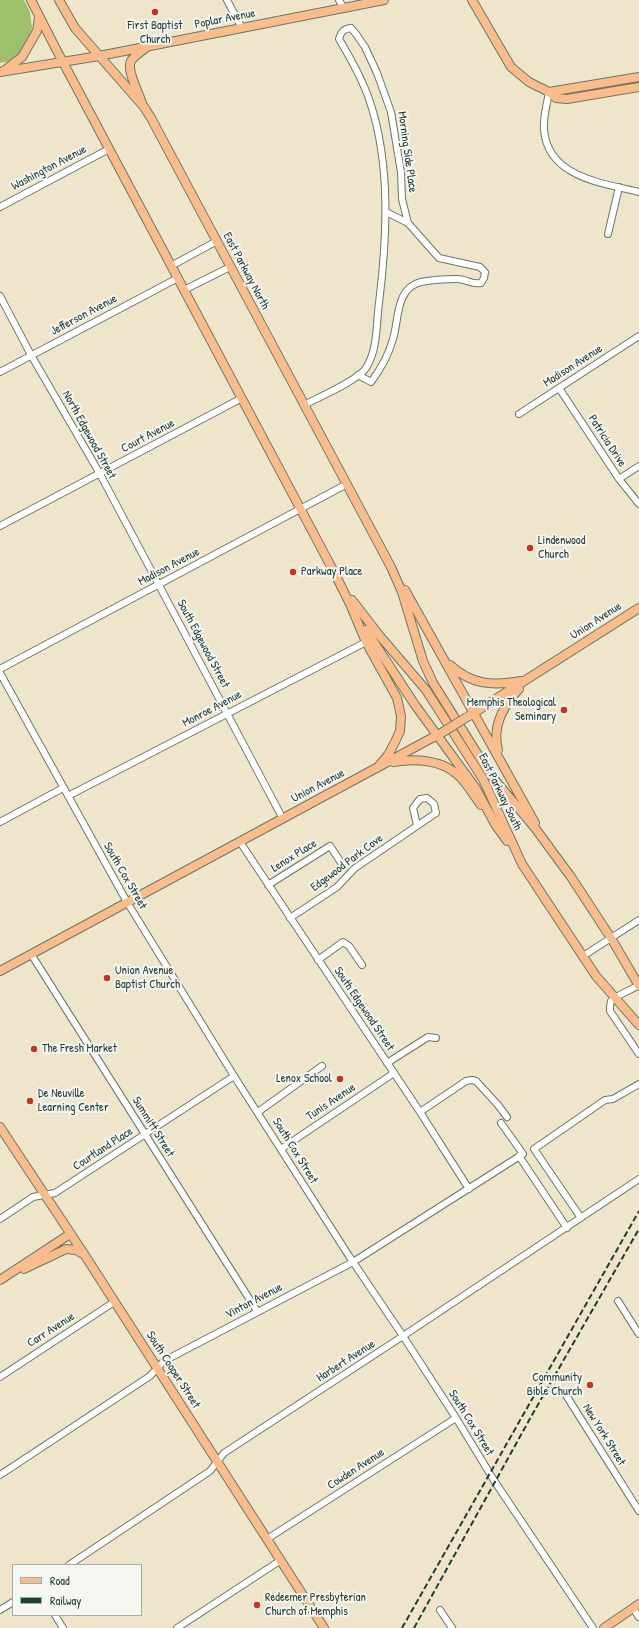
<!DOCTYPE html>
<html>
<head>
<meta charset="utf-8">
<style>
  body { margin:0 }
  #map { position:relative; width:639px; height:1628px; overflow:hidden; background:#eee5ca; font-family:"Patrick Hand",sans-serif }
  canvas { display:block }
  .legend { position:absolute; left:12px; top:1564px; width:130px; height:52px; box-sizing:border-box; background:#f6f6f2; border:1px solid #a0aca6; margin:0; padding:5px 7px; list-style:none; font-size:12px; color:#1f3d34 }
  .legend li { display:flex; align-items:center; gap:8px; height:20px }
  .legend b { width:20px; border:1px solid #a0aca6 }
</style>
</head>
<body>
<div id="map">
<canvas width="639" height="1628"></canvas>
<ul class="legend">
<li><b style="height:5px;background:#fabc8b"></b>Road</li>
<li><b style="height:5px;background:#1f3d34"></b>Railway</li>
</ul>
</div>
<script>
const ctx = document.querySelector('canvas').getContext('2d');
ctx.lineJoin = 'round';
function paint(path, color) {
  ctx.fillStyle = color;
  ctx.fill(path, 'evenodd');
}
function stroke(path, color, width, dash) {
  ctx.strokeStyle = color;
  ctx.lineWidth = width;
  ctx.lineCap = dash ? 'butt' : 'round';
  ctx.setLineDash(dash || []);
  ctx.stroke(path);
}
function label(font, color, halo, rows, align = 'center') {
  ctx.font = font + ' "Patrick Hand",sans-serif';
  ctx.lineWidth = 4;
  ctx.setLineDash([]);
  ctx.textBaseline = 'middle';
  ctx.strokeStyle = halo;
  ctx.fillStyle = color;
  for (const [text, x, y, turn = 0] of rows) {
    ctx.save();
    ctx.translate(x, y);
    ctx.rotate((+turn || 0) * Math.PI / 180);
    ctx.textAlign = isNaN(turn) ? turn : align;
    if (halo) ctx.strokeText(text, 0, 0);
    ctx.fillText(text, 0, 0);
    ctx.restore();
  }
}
const green = new Path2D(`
  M0 0H24L30 12 31 21 32 28 29 38 21 53 11 61 0 63Z`);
const minor = new Path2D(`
  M227 0 242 28
  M339 0 343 7
  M549 92C547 104 543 117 544 129 547 177 602 183 639 192
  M0 207 109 149
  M608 234 619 187
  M171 266 217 241
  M184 290 230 267
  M0 296 31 355 100 474 283 819
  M0 372 178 278
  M358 375 371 382C380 370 389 354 393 339 399 321 395 288 421 282 431 280 446 279 457 279 466 279 472 285 481 283L484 278 485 272 480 267 439 258 408 223 386 212
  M559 388 619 479 639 504
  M304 405C317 398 359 380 366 368 378 349 376 325 379 303 387 238 391 165 370 102 363 80 351 59 339 39 341 32 343 29 351 28L356 34 365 47 377 73 391 112 401 172 402 199 408 223
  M519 414 639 336
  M619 479 639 466
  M0 526 242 398
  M0 669 347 484
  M0 673 127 902 234 1076 349 1256 403 1336 456 1418 495 1482 593 1628
  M68 796 366 642
  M0 822 63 788
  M240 842 420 1112 469 1189
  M268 885 330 846 344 867
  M290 918 337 887 355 868 436 813 434 804 427 798 420 799 413 808 417 825
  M31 954 257 1311
  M583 956 639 920
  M318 960 343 942 349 946 362 965
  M639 985C633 989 613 997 611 1001 610 1004 610 1008 610 1011L639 1054
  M387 1063 428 1037 436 1038
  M258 1112 322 1066
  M420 1112 466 1081 472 1080 476 1081 498 1105 507 1117
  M281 1149 394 1073
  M519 1156 567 1228
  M581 1218 534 1149 605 1100 613 1099 639 1084
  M0 1219 33 1197 55 1193 234 1076
  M618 1301 639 1334
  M0 1377 114 1302
  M564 1392 639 1511
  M0 1475 150 1376 164 1361 353 1262 523 1154 501 1123
  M267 1539 456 1418
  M69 1565 210 1471 224 1453 403 1336 639 1179
  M633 1608 639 1617
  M0 1610 13 1602
  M440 1610 452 1628
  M55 1615 63 1628
  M177 1628 281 1560`);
const major = new Path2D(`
  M31 0 56 49 334 572 350 604 366 642 397 698 401 716 400 731 395 742 388 755 377 768
  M59 0 75 28 144 107 151 118 391 567 402 592 423 661 433 683 490 774 535 828 571 877 611 938 639 986
  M472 0 511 67 529 82 549 92 556 98 567 99 639 87
  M5 70 22 57 37 31 39 17
  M0 72 99 56 384 0
  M549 92 639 77
  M142 103C139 93 126 70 131 61 134 56 142 51 147 47
  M405 590 535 823
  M352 600 379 635 426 690 483 779 522 864 596 976 639 1025
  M366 630 415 705 475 787 495 824 507 841
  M450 665C472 685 492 686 521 681
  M469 716 639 608
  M498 750C492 727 503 706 519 689
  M393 762C415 758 442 760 458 775 467 783 474 796 481 805
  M0 971 443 732
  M0 1127 84 1254 324 1628
  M24 1269 66 1249 76 1250 83 1254
  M0 1280 70 1234
  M604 1628 639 1604`);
const rail = new Path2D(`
  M402 1628 639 1211
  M414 1628 532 1415 639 1229`);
const majorBridge = new Path2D(`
  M443 732 467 717`);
const markers = [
  [155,12,4,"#c8321e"],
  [530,548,4,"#c8321e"],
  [293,572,4,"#c8321e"],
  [564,710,4,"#c8321e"],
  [107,978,4,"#c8321e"],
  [34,1049,4,"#c8321e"],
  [340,1079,4,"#c8321e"],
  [30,1101,4,"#c8321e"],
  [590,1385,4,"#c8321e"],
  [257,1605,4,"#c8321e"]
];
const streetNames = [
  ["Poplar Avenue",225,19,-11],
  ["Morning Side Place",407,152,82],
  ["Washington Avenue",49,168,-28],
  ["East Parkway North",246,271,62],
  ["Jefferson Avenue",84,315,-28],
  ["Madison Avenue",573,366,-33],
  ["North Edgewood Street",89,435,61],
  ["Court Avenue",148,436,-28],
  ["Patricia Drive",607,441,57],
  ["Madison Avenue",169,567,-28],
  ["Union Avenue",596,621,-33],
  ["South Edgewood Street",203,644,62],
  ["Monroe Avenue",212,709,-28],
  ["Union Avenue",318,786,-28],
  ["East Parkway South",500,792,64],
  ["Lenox Place",294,856,-32],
  ["Edgewood Park Cove",347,863,-37],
  ["South Cox Street",125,876,60],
  ["South Edgewood Street",364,1009,56],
  ["Tunis Avenue",331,1102,-34],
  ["Summitt Street",153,1127,58],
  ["Courtland Place",103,1149,-33],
  ["South Cox Street",295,1151,58],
  ["Vinton Avenue",254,1301,-28],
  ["Carr Avenue",51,1330,-33],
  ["Harbert Avenue",346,1361,-33],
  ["South Cooper Street",173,1370,57],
  ["South Cox Street",471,1423,58],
  ["New York Street",604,1435,58],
  ["Cowden Avenue",356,1469,-33]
];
const poiNames = [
  ["First Baptist",155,26,"center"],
  ["Church",155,40,"center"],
  ["Lindenwood",538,541],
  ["Church",538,555],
  ["Parkway Place",301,572],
  ["Memphis Theological",556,703,"right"],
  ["Seminary",556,717,"right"],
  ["Union Avenue",115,971],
  ["Baptist Church",115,985],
  ["The Fresh Market",42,1049],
  ["Lenox School",332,1079,"right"],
  ["De Neuville",38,1094],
  ["Learning Center",38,1108],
  ["Community",582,1378,"right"],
  ["Bible Church",582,1392,"right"],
  ["Redeemer Presbyterian",265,1598],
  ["Church of Memphis",265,1612]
];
paint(green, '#9dc06a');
stroke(minor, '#677868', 8);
stroke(major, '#677868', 10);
stroke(minor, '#fff', 6);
stroke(major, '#fabc8b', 8);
stroke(rail, '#1f3d34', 2, [6, 3]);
stroke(majorBridge, '#677868', 10, []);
stroke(majorBridge, '#fabc8b', 8);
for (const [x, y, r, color] of markers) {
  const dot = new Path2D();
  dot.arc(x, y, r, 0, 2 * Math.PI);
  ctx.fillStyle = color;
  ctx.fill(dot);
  stroke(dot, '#f6f6f2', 1.5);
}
label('12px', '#1f3d34', '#f6f6f2', streetNames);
label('12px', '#1f3d34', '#f6f6f2', poiNames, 'left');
</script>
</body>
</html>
